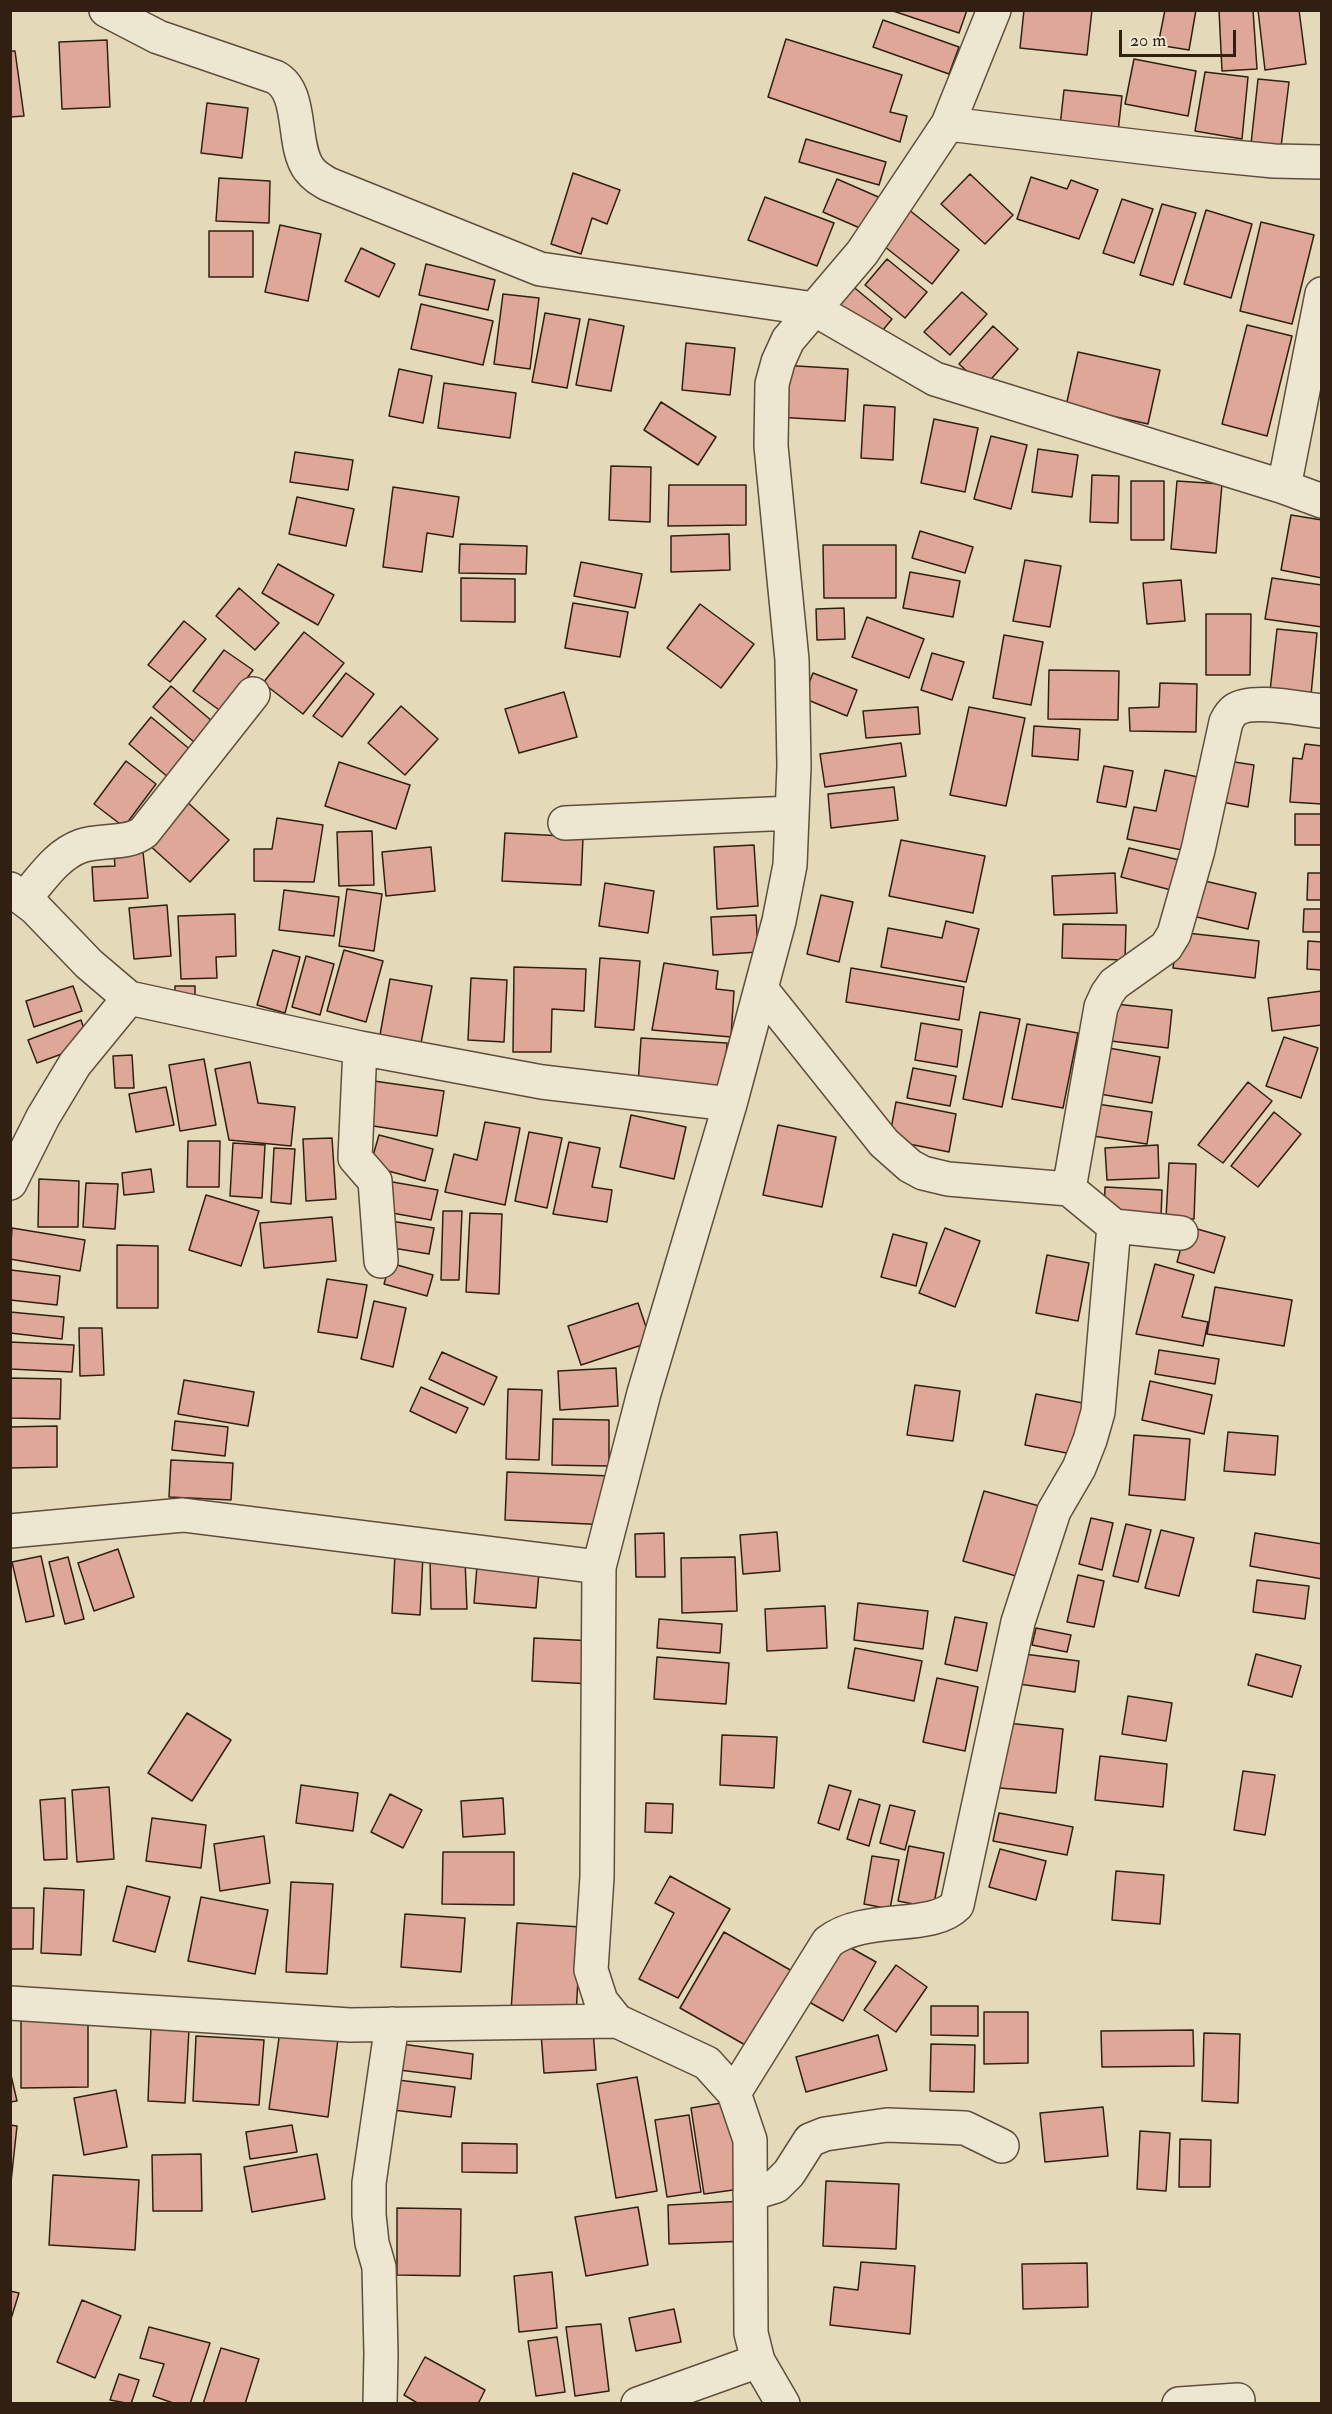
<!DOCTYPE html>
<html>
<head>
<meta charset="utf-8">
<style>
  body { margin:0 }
  #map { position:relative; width:1332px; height:2414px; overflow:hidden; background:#e4dab9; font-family:"IM FELL Double Pica",serif }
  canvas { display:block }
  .frame { position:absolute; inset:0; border:12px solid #312012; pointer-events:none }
  .scale { position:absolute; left:1119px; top:30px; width:117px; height:27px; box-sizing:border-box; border:3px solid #312012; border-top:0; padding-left:8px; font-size:18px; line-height:21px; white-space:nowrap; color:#312012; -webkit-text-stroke:4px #ede7d2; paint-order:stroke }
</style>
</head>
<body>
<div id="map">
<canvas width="1332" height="2414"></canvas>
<div class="frame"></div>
<div class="scale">20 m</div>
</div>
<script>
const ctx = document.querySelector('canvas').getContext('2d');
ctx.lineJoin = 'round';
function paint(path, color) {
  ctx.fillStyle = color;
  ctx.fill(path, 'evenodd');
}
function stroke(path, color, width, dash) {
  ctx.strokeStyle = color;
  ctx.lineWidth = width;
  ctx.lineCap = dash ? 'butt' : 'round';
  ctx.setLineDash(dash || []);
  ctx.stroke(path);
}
const building = new Path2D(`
  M890 10H967L959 33Z
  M1024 10H1092L1087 55 1020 48Z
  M1165 10H1196L1189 50 1158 45Z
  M1219 10H1253L1257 69 1222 71Z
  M1258 10H1299L1306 64 1265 70Z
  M883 20 959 47 949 74 873 47Z
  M786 39 902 75 890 112 907 116 900 142 768 97Z
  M107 40 110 107 62 109 59 42Z
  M10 51H15L24 116 10 117Z
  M1134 59 1196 71 1188 116 1125 104Z
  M1205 72 1248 77 1242 139 1195 131Z
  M1258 79 1289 82 1281 147 1251 144Z
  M1064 90 1122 96 1118 132 1060 126Z
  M207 103 248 108 242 158 201 153Z
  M806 139 886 162 879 185 799 162Z
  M573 173 620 190 607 224 592 218 581 254 551 244Z
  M970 174 1013 215 985 244 941 204Z
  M1031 177 1067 189 1071 180 1098 190 1079 239 1017 219Z
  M219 178 270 181 269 223 216 221Z
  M837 179 883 199 869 232 823 212Z
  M765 197 834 223 817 266 748 240Z
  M1122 199 1153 209 1134 263 1103 253Z
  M1162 204 1196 213 1173 285 1140 275Z
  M908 209 959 250 932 284 880 243Z
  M1206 210 1252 224 1231 298 1184 284Z
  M1261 222 1314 235 1292 324 1240 311Z
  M280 225 321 234 308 301 265 292Z
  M209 231H253V277H209Z
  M361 248 395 264 379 297 345 281Z
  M887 259 927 292 905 318 865 285Z
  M426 264 495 280 488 310 419 295Z
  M850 284 892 319 878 336 836 301Z
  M962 292 987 314 950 355 924 332Z
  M503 294 539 298 530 369 494 364Z
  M421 304 493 321 483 365 411 349Z
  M545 313 580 319 567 388 532 382Z
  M589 319 624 326 611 391 576 385Z
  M1247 325 1292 336 1267 436 1222 424Z
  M993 326 1018 349 984 387 959 364Z
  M686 343 735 348 730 395 682 390Z
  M1078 352 1160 370 1148 424 1066 406Z
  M780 365 848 369 845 421 776 417Z
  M399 369 432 376 423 423 389 416Z
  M444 383 516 393 510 438 438 428Z
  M661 402 716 437 698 465 644 430Z
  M864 405 895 407 893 460 861 458Z
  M934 419 978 428 965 492 921 483Z
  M991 436 1027 445 1011 509 974 499Z
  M1038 449 1078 455 1072 497 1032 492Z
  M295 452 353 460 348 490 290 482Z
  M611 466 651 467 650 522 609 520Z
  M1092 475 1119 476 1118 523 1090 522Z
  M1131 481H1164V540H1131Z
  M1177 481 1222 484 1216 553 1171 549Z
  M669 485H746V525L668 526Z
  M393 487 459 497 453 537 427 533 422 572 383 567Z
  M297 497 354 509 346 546 289 534Z
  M1291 515 1322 520V578L1281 570Z
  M920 531 973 547 965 573 912 558Z
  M729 534 730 570 671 572V536Z
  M460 544 527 546 526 574 459 573Z
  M823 545H896V598H824Z
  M1025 560 1061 566 1050 627 1013 621Z
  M581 562 642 574 635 608 574 596Z
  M278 564 334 595 318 625 262 593Z
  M910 572 960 581 953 617 903 608Z
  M461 578 515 579V622L461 621Z
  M1272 578 1322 585V627L1265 619Z
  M1181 580 1185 621 1147 624 1143 583Z
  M239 588 279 623 255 650 216 616Z
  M573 603 628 612 620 657 565 648Z
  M700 604 754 644 721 688 667 648Z
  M844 608 845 639 817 640 816 609Z
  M1206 614H1251L1250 675H1206Z
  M867 617 924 639 909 678 852 657Z
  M184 621 206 639 170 682 148 665Z
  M1277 629 1317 633 1311 695 1270 691Z
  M304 632 344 663 303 714 263 683Z
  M1004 635 1043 642 1031 705 993 698Z
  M224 650 253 670 222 712 193 691Z
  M932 653 964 662 952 700 921 690Z
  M1049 670 1119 671 1118 720 1048 719Z
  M346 673 374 694 342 737 313 716Z
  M813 673 857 690 847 716 803 698Z
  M1160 683 1197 684 1196 732 1130 731 1129 708 1159 707Z
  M171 686 212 721 194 742 153 707Z
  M564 692 577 737 519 753 505 709Z
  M401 706 438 739 405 775 368 743Z
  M918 707 920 734 866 738 863 711Z
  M969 707 1025 718 1006 806 950 795Z
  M151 717 192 751 169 778 129 744Z
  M1034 726 1080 729 1078 760 1032 756Z
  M901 743 906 776 825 787 820 754Z
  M1305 744 1322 746V804L1290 802 1293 758 1302 759Z
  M126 761 156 784 124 827 94 804Z
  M1228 761 1254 765 1248 807 1222 802Z
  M339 762 410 785 396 829 325 806Z
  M1104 766 1133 771 1126 807 1097 802Z
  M1165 770 1198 777 1182 850 1127 839 1134 807 1156 811Z
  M894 787 898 820 831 828 828 794Z
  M186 801 229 840 190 882 147 843Z
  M1295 814H1322V845H1295Z
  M277 818 323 825 314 882 254 881V849H272Z
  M372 831 374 885 339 886 337 832Z
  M505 833 583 837 581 885 502 881Z
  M901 840 985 856 973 913 889 896Z
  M754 845 758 906 717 909 714 847Z
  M431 847 435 891 386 896 382 852Z
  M1129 848 1179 860 1171 890 1121 877Z
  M143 852 148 898 94 901 92 867 115 866 114 855Z
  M1115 873 1117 913 1054 915 1052 876Z
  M1308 873H1322V900H1307Z
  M1192 878 1256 893 1248 929 1184 914Z
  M605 883 654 891 648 933 599 926Z
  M347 889 382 894 374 951 339 946Z
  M284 890 339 897 334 936 279 930Z
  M821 895 853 902 839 962 807 954Z
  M167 905 171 956 134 959 129 908Z
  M1304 909H1322V932H1303Z
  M235 914 236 956 216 957 217 978 181 979 178 916Z
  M756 915 758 952 713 955 711 917Z
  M946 921 979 929 966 982 881 967 888 928 942 938Z
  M1063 924 1126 925 1125 960 1062 958Z
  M1178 932 1259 941 1255 978 1173 968Z
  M1308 941 1322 942V970L1307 969Z
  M273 950 300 957 285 1013 257 1005Z
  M344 950 383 961 366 1022 327 1011Z
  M306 956 334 964 320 1015 292 1007Z
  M600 958 640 961 634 1030 595 1027Z
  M664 963 718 971 716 989 734 991 731 1037 652 1030Z
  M514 967 586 969 584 1011 552 1009 551 1052H513Z
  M851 968 964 987 959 1020 846 1002Z
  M471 978 507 980 504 1042 468 1040Z
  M390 979 432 986 421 1043 380 1035Z
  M73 986 82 1011 34 1027 26 1001Z
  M175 986H195V1005L175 1006Z
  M1322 991V1025L1272 1031 1268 998Z
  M1115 1004 1172 1010 1168 1048 1111 1041Z
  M980 1012 1020 1019 1002 1107 963 1099Z
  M81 1020 89 1044 37 1063 28 1040Z
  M921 1023 962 1030 957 1067 915 1060Z
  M1027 1024 1078 1033 1063 1108 1012 1099Z
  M1284 1037 1318 1048 1301 1098 1266 1086Z
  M641 1038 727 1043 724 1091 638 1085Z
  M1103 1047 1160 1057 1152 1103 1094 1093Z
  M132 1055 134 1088H115L113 1056Z
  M204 1059 216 1125 180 1131 169 1065Z
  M250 1062 258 1103 295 1107 291 1146 229 1140 215 1069Z
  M913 1068 956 1076 950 1106 907 1098Z
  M374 1081 444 1091 437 1136 367 1125Z
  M1248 1082 1272 1101 1223 1163 1198 1145Z
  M166 1087 174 1125 136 1132 129 1094Z
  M896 1102 956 1114 949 1152 889 1140Z
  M1090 1103 1152 1112 1147 1144 1086 1135Z
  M1274 1112 1301 1134 1258 1187 1231 1166Z
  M631 1115 686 1127 674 1179 620 1167Z
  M485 1122 520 1128 505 1205 445 1192 454 1154 477 1160Z
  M778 1125 836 1137 822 1207 763 1195Z
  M529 1132 562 1138 547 1208 515 1201Z
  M379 1135 433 1149 425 1181 370 1166Z
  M332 1138 336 1199 306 1201 303 1139Z
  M188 1141H220L219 1187H187Z
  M569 1142 600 1148 592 1187 612 1190 607 1222 553 1214Z
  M233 1143 265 1145 262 1198 230 1196Z
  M1158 1145 1159 1178 1107 1180 1105 1148Z
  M274 1148 295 1149 291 1204 271 1202Z
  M1169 1163 1196 1164 1194 1219 1166 1218Z
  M151 1169 154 1192 124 1195 122 1173Z
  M39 1179 79 1181 78 1227H38Z
  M387 1181 438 1190 431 1220 381 1211Z
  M86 1183 118 1184 115 1229 83 1227Z
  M1105 1187 1162 1190 1161 1218 1104 1215Z
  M206 1195 259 1211 241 1266 189 1250Z
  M443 1211H462L459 1280H441Z
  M470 1213 502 1214 499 1294 466 1292Z
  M332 1217 336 1261 264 1268 260 1223Z
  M391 1221 434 1228 429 1254 387 1247Z
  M1187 1226 1225 1237 1214 1273 1177 1262Z
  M12 1228 85 1240 80 1271 10 1259Z
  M945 1228 980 1241 955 1307 919 1293Z
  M893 1234 927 1243 916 1286 881 1277Z
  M117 1245 158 1246V1308H117Z
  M1047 1255 1089 1263 1078 1321 1036 1313Z
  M390 1263 433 1275 427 1296 384 1284Z
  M1155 1264 1194 1275 1182 1317 1208 1322 1203 1346 1136 1334Z
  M11 1270 60 1276 57 1305 10 1300Z
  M327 1279 367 1285 357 1338 318 1332Z
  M1215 1287 1292 1300 1284 1346 1207 1334Z
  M374 1301 406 1308 393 1367 361 1359Z
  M638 1303 651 1342 581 1365 568 1326Z
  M10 1312 64 1317 62 1339 10 1333Z
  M79 1328H102L104 1375 80 1376Z
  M10 1342 74 1345 72 1372 10 1369Z
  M1159 1350 1219 1359 1215 1384 1155 1374Z
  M442 1352 497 1377 484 1405 429 1379Z
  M616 1368 618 1406 560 1410 558 1371Z
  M10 1378 61 1379 60 1419 10 1418Z
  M184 1380 254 1392 248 1426 178 1414Z
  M1150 1381 1212 1395 1204 1434 1142 1420Z
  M915 1385 960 1391 953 1441 907 1435Z
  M421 1387 468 1408 456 1433 410 1411Z
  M508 1389 542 1390 539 1460 506 1459Z
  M1036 1394 1088 1404 1077 1455 1025 1445Z
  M553 1419 609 1420V1466L552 1465Z
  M175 1421 228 1427 225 1456 172 1450Z
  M57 1426V1467L10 1468V1427Z
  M1228 1432 1278 1436 1275 1475 1224 1471Z
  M1134 1435 1190 1439 1185 1500 1129 1495Z
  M171 1460 233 1463 231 1500 169 1497Z
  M507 1472 611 1476 609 1525 505 1520Z
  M984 1491 1043 1507 1023 1578 963 1561Z
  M1091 1518 1113 1523 1102 1570 1079 1564Z
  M1126 1524 1151 1530 1138 1582 1113 1576Z
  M1161 1530 1194 1538 1179 1596 1145 1588Z
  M777 1532 780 1571 743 1574 740 1535Z
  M664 1533 665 1577H636L635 1534Z
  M1255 1533 1322 1544V1579L1250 1566Z
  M118 1549 134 1597 94 1611 78 1563Z
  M395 1554 423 1555 420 1615 392 1613Z
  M41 1556 54 1616 26 1622 12 1562Z
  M68 1557 84 1619 65 1624 49 1562Z
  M735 1557 737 1611 682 1613 681 1558Z
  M430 1560H465L467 1609H431Z
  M477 1566 539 1572 536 1608 474 1603Z
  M1078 1575 1104 1581 1094 1627 1067 1622Z
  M1257 1580 1309 1586 1305 1619 1253 1612Z
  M858 1603 928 1611 923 1649 854 1640Z
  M825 1606 827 1648 767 1651 765 1609Z
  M955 1617 987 1623 977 1671 945 1664Z
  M659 1619 722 1624 720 1653 657 1648Z
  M1036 1628 1071 1635 1067 1652 1032 1645Z
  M534 1638 595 1641 593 1684 532 1681Z
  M855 1648 922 1661 914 1701 848 1688Z
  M1024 1654 1079 1661 1075 1692 1019 1684Z
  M1256 1654 1301 1666 1292 1697 1248 1685Z
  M657 1657 729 1663 726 1704 654 1699Z
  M937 1678 978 1687 965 1751 923 1742Z
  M1128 1696 1172 1703 1166 1741 1122 1734Z
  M187 1713 231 1740 192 1801 148 1773Z
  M1007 1723 1063 1729 1056 1793 1000 1788Z
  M722 1735 777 1737 774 1788 720 1785Z
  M1100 1756 1167 1764 1163 1807 1095 1800Z
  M1243 1771 1275 1775 1265 1835 1234 1830Z
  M301 1785 358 1793 353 1831 296 1823Z
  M829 1785 851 1791 839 1830 818 1823Z
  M109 1787 114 1859 77 1862 72 1790Z
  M390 1794 422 1810 403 1848 371 1832Z
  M65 1798 67 1859 44 1860 40 1800Z
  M503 1798 505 1834 463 1837 461 1801Z
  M859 1799 880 1805 869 1846 847 1839Z
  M646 1803 673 1804 672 1833 645 1832Z
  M890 1805 915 1811 905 1850 880 1843Z
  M999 1813 1073 1827 1067 1855 993 1841Z
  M152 1818 206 1825 201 1868 146 1861Z
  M264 1836 270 1883 220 1891 214 1844Z
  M909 1846 944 1853 933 1908 898 1901Z
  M1000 1849 1046 1861 1036 1900 989 1887Z
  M443 1852H514V1905L442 1904Z
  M872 1856 899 1860 890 1909 864 1904Z
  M1116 1871 1164 1875 1160 1924 1112 1920Z
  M670 1876 730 1909 678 1998 639 1979 674 1913 655 1903Z
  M291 1882 333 1884 327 1974 286 1972Z
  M127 1886 170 1897 155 1952 113 1941Z
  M44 1888 84 1890 81 1955 41 1953Z
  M201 1897 268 1910 255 1974 188 1961Z
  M10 1908H34L33 1949H10Z
  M405 1914 465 1918 461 1972 401 1967Z
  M517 1923 581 1927 576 2015 511 2011Z
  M724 1932 792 1971 747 2046 680 2008Z
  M835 1939 876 1962 843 2021 802 1998Z
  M896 1965 927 1987 896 2032 864 2010Z
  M931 2006H978V2036L931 2035Z
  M984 2012H1028V2063L984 2064Z
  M21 2021H88V2087L21 2088Z
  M151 2027 189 2029 185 2103 148 2101Z
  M593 2030 596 2070 544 2073 541 2033Z
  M1193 2030 1194 2066 1102 2067 1101 2031Z
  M280 2031 338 2039 328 2117 269 2109Z
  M1204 2033 1240 2034 1238 2103 1202 2101Z
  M878 2035 887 2070 806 2092 796 2057Z
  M196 2036 264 2040 259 2105 193 2101Z
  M402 2044 473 2054 471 2079 399 2070Z
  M931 2044 975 2045 974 2092 930 2091Z
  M10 2071 17 2101 10 2102Z
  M637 2077 657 2191 616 2198 597 2084Z
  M398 2080 455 2087 451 2117 393 2110Z
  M116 2090 127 2147 84 2155 74 2098Z
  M734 2101 748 2188 704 2194 691 2108Z
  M1103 2107 1108 2156 1045 2162 1040 2113Z
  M689 2115 701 2192 667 2197 655 2120Z
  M10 2125 17 2126 11 2182H10Z
  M292 2125 297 2152 250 2159 246 2132Z
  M1140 2131 1170 2133 1166 2191 1137 2189Z
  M1180 2139 1211 2140 1210 2187H1179Z
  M462 2143 517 2144V2173L462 2172Z
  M201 2154 202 2211H153L152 2155Z
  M317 2154 325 2199 252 2212 244 2167Z
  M53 2175 139 2180 135 2250 49 2245Z
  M826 2181 899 2184 896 2249 823 2246Z
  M745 2201 748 2241 669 2244 668 2205Z
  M638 2207 648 2265 586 2276 575 2217Z
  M397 2208 461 2209 460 2276 397 2275Z
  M861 2262 915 2266 910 2334 830 2325 834 2287 858 2290Z
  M1087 2263 1088 2307 1023 2309 1022 2264Z
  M552 2272 557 2328 519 2332 514 2276Z
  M10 2291 19 2293 10 2322Z
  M82 2300 121 2316 95 2378 57 2362Z
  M674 2309 681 2342 636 2351 629 2318Z
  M601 2324 609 2391 575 2396 566 2327Z
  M149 2327 210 2343 190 2404H176L153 2396 164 2364 140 2358Z
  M557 2337 565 2392 536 2396 528 2341Z
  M221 2348 259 2359 245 2404H203Z
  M425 2357 485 2390 478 2404H419L404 2395Z
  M119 2374 139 2380 131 2404 110 2400Z`);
const street = new Path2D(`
  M106 10 158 37 275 77C304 92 291 145 309 169 314 176 321 180 328 184L540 269 814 309 935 379 1284 487 1322 501
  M948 124 994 10
  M1284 487 1322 294
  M565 823 792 813
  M10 889 35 908 89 964 129 998 360 1048 542 1082 730 1104
  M24 899C41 880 56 855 81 846 101 839 128 845 144 832L253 694
  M761 989 884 1143 910 1166 923 1173 948 1179 1069 1189 1114 1226 1181 1233
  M360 1048 355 1158 375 1181 381 1261
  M10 1183 43 1117 75 1064 129 998
  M1069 1189 1101 1007 1107 994 1114 984 1166 947 1174 934 1198 850 1226 722C1228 718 1231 713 1235 710 1252 698 1301 709 1322 711
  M10 1531 183 1515 599 1567
  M10 2003 350 2025 617 2021
  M734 2093 828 1942C865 1913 931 1932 957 1905L1018 1622 1054 1511 1079 1468 1090 1440 1098 1412 1114 1226
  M750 2194 776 2186 789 2173 810 2140 825 2134 887 2125 965 2128 1002 2146
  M380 2404 381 2354 379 2267 372 2243 369 2215V2183L392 2024
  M638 2404 758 2361
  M783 2404 758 2361 751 2333 750 2140 734 2093 707 2063 617 2021 601 2001 591 1970 597 1877 599 1567 644 1393 730 1104 779 921 790 865 794 766 792 660 771 446 772 384 778 362 788 340 862 253 948 124 1192 153 1274 161 1322 162
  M1179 2404 1238 2400`);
paint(building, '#dfa798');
stroke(building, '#312012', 1.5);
stroke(street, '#5e4e3c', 36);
stroke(street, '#ede7d2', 33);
</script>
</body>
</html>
